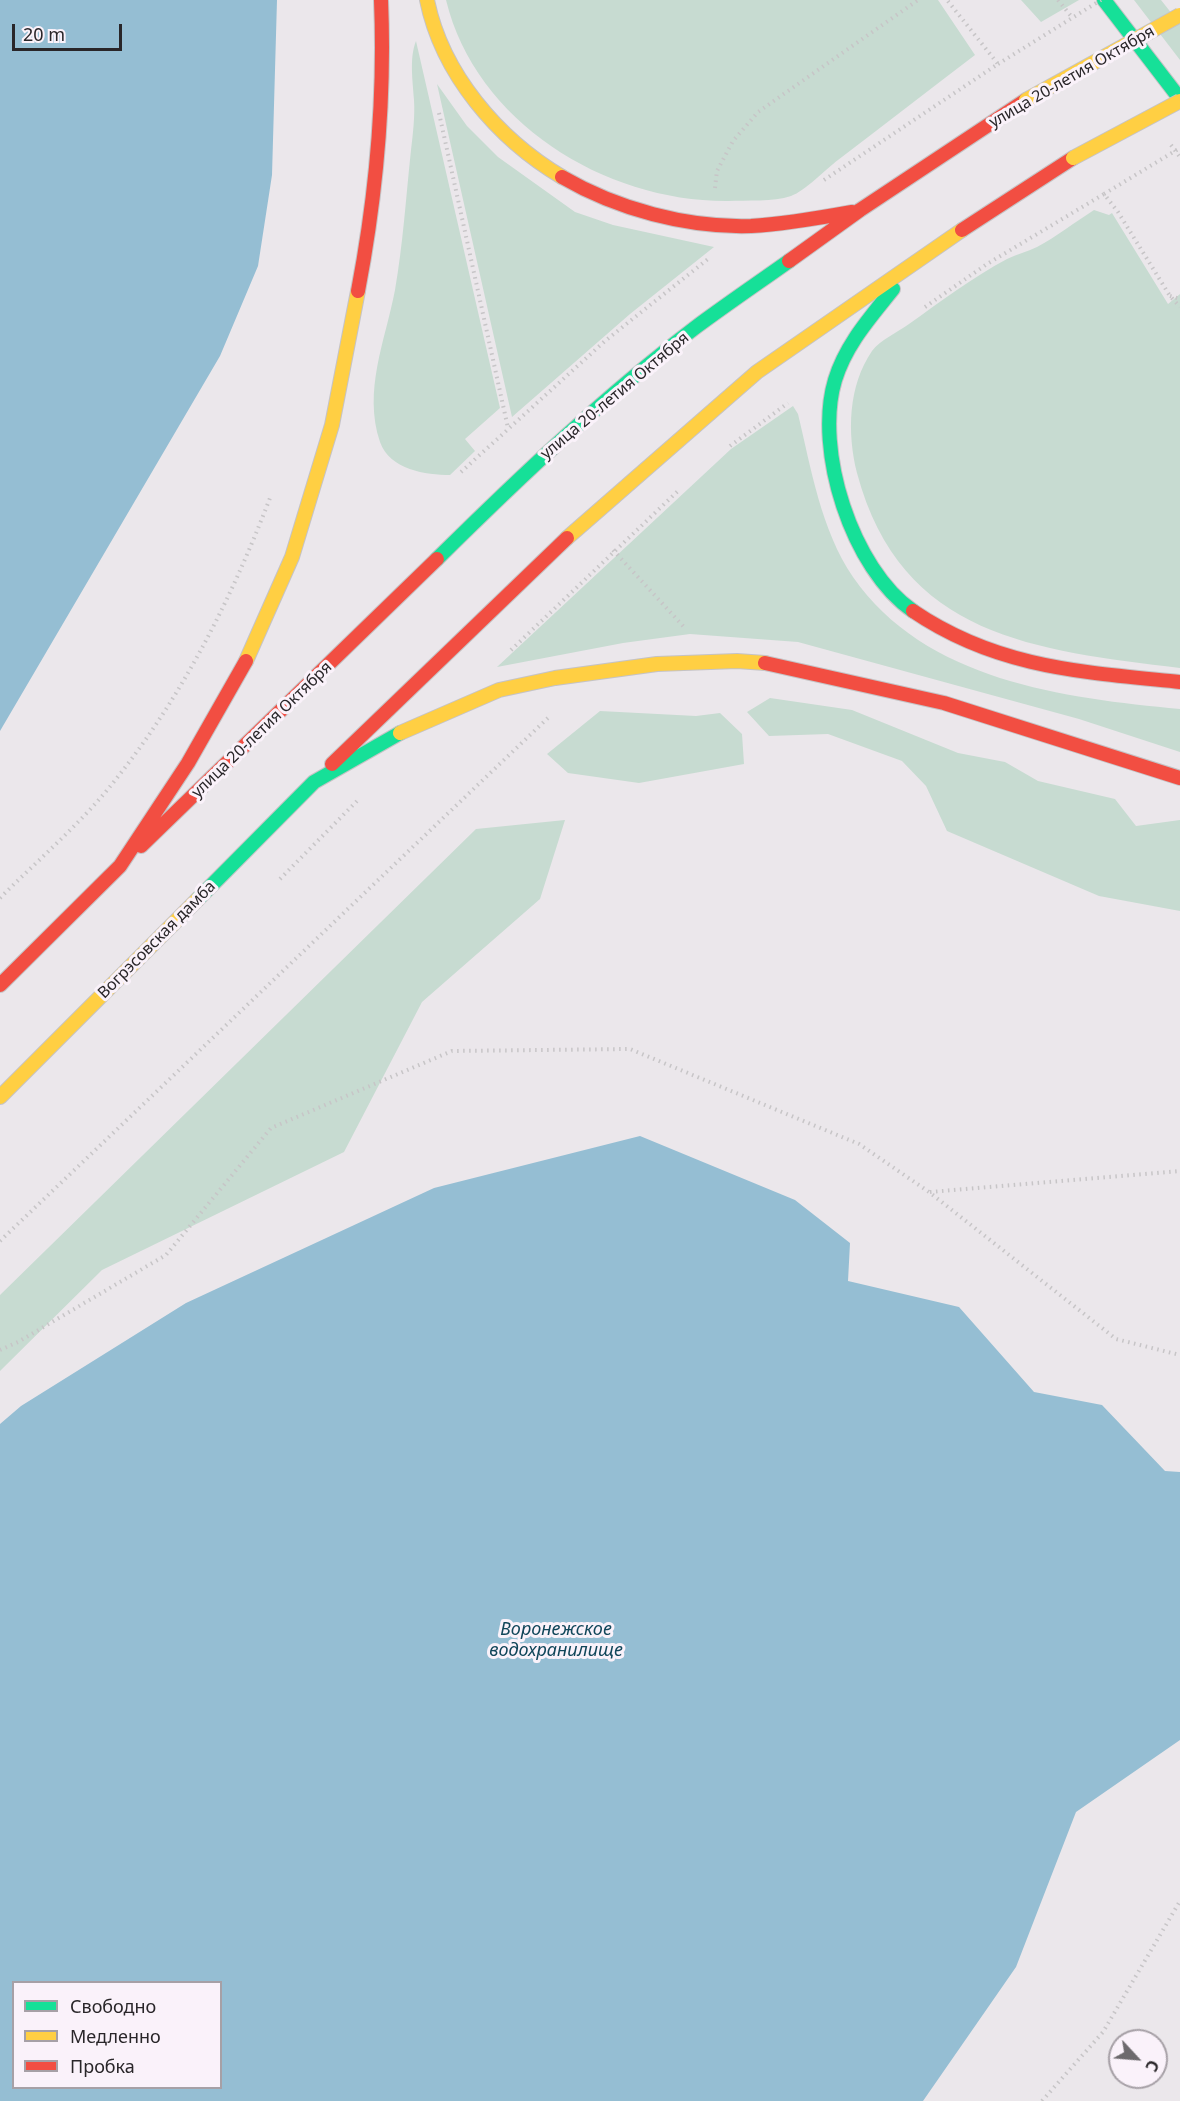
<!DOCTYPE html>
<html>
<head>
<meta charset="utf-8">
<style>
  body { margin:0 }
  #map { position:relative; width:1180px; height:2101px; overflow:hidden; background:#ebe7eb; font-family:"Noto Sans",sans-serif }
  canvas { display:block }
  .legend { position:absolute; left:12px; top:1981px; width:210px; height:108px; box-sizing:border-box; background:#faf2fa; border:2px solid #a6a0a6; margin:0; padding:8px 10px; list-style:none; font-size:18px; color:#292629 }
  .legend li { display:flex; align-items:center; gap:12px; height:30px }
  .legend b { width:30px; border:2px solid #a6a0a6 }
  .north { position:absolute; left:1108px; top:2029px; width:60px; height:60px; box-sizing:border-box; background:#faf2fa; border:2px solid #a6a0a6; border-radius:50%; rotate:116deg; font-size:16px; font-weight:700; line-height:24px; text-align:center; color:#292629 }
  .north::after { content:''; display:block; margin:auto; width:21px; height:27px; background:#6d6a6d; clip-path:polygon(50% 0,100% 100%,50% 72%,0 100%) }
  .scale { position:absolute; left:12px; top:24px; width:110px; height:27px; box-sizing:border-box; border:3px solid #292629; border-top:0; padding-left:8px; font-size:18px; line-height:21px; white-space:nowrap; color:#292629; -webkit-text-stroke:4px #faf2fa; paint-order:stroke }
</style>
</head>
<body>
<div id="map">
<canvas width="1180" height="2101"></canvas>
<ul class="legend">
<li><b style="height:8px;background:#16e098"></b>Свободно</li>
<li><b style="height:8px;background:#ffcf43"></b>Медленно</li>
<li><b style="height:8px;background:#f24e42"></b>Пробка</li>
</ul>
<div class="north">С</div>
<div class="scale">20 m</div>
</div>
<script>
const ctx = document.querySelector('canvas').getContext('2d');
ctx.lineJoin = 'round';
function paint(path, color) {
  ctx.fillStyle = color;
  ctx.fill(path, 'evenodd');
}
function stroke(path, color, width, dash) {
  ctx.strokeStyle = color;
  ctx.lineWidth = width;
  ctx.lineCap = dash ? 'butt' : 'round';
  ctx.setLineDash(dash || []);
  ctx.stroke(path);
}
function label(font, color, halo, rows, align = 'center') {
  ctx.font = font + ' "Noto Sans",sans-serif';
  ctx.lineWidth = 6;
  ctx.setLineDash([]);
  ctx.textBaseline = 'middle';
  ctx.strokeStyle = halo;
  ctx.fillStyle = color;
  for (const [text, x, y, turn = 0] of rows) {
    ctx.save();
    ctx.translate(x, y);
    ctx.rotate((+turn || 0) * Math.PI / 180);
    ctx.textAlign = isNaN(turn) ? turn : align;
    if (halo) ctx.strokeText(text, 0, 0);
    ctx.fillText(text, 0, 0);
    ctx.restore();
  }
}
const green = new Path2D(`
  M446 0H938L975 55C929 90 884 125 838 160 826 169 805 191 791 196 773 202 747 200 728 201 606 202 476 123 446 0Z
  M1021 0H1079L1041 22Z
  M1134 0H1161L1180 24V60Z
  M416 41 500 408 465 439 475 451 450 475C426 475 390 470 380 442 363 390 385 342 395 290 403 244 406 197 411 150 413 134 415 116 414 100 413 82 409 58 416 41Z
  M437 84 467 126 498 157 575 212 613 225 714 247 630 314 512 417Z
  M1094 210 1109 215 1112 213 1168 304 1180 294V668C1036 650 901 638 857 473 847 433 848 386 872 351 880 340 898 332 909 324 940 302 973 277 1007 259 1017 254 1027 252 1037 247 1056 237 1075 222 1094 210Z
  M793 406 798 414C811 468 821 530 853 577 925 681 1064 698 1180 709V752L1079 719 798 642 690 634 623 643 497 667 731 449Z
  M770 698 852 710 958 753 1005 762 1038 781 1115 799 1136 826 1180 820V911L1099 896 947 831 926 786 902 761 828 734 769 736 747 712Z
  M600 711 696 716 720 713 742 734 744 764 639 783 568 773 547 754Z
  M565 820 540 899 422 1002 344 1152 102 1270 0 1371V1295L476 829Z`);
const water = new Path2D(`
  M0 0H277L272 175 258 266 220 356 0 731Z
  M640 1136 795 1200 850 1243 848 1281 959 1307 1034 1392 1102 1405 1165 1471 1180 1472V1740L1076 1812 1016 1967 923 2101H0V1424L21 1406 186 1303 434 1188ZM14 1982H220V2088H14Z`);
const path = new Path2D(`
  M1058 0 1071 16
  M439 113 508 428
  M1171 145 1180 157
  M824 180 998 64 947 0
  M715 188 717 171 733 141 758 112 918 0
  M1170 296 1180 299
  M925 307 987 264 1104 194 1118 212 1170 296 1180 307
  M730 446 788 403
  M461 472 605 341 708 259
  M613 550 684 627
  M511 650 679 490
  M280 879 359 799
  M0 898C34 864 72 831 103 795 177 707 229 605 270 498
  M930 1192 1180 1171
  M0 1241 551 715
  M0 1350 18 1342 166 1255 271 1128 452 1051 630 1049 859 1144 929 1192 1116 1339 1180 1355
  M1042 2101 1103 2032 1180 1901`);
const fast = new Path2D(`
  M1104 0 1180 99
  M893 289C870 318 846 344 835 380 814 450 852 569 913 611
  M437 559C519 478 604 397 696 327 727 304 758 283 789 261
  M198 899 314 782 400 733`);
const slow = new Path2D(`
  M427 0C442 74 498 139 562 177
  M567 538 757 372 962 230
  M246 661 292 557 332 425 358 291
  M400 733 499 690 555 678 657 664 737 661 765 663
  M0 1097 198 899`);
const jam = new Path2D(`
  M562 177C617 209 687 228 751 226 785 224 819 218 852 212
  M962 230 1073 158
  M789 261 860 210 1026 100
  M358 291C376 197 385 95 381 0
  M913 611C997 668 1082 672 1180 682
  M765 663 944 703 1180 778
  M332 764 567 538
  M141 846 437 559
  M0 985 120 866 188 763 246 661`);
const pathBridge = new Path2D(`
  M998 64 1101 0
  M1104 194 1180 148`);
const slowBridge = new Path2D(`
  M1026 100 1180 15
  M1073 158 1180 101`);
const streetNames = [
  ["улица 20-летия Октября",1072,77,-30],
  ["улица 20-летия Октября",615,396,-40],
  ["улица 20-летия Октября",262,730,-44],
  ["Вогрэсовская дамба",157,940,-45]
];
const waterNames = [
  ["Воронежское",556,1630],
  ["водохранилище",556,1651]
];
paint(green, '#c7dbd1');
paint(water, '#95bed3');
stroke(fast, '#c5c3c5', 16);
stroke(slow, '#c5c3c5', 16);
stroke(jam, '#c5c3c5', 16);
stroke(path, '#c7c5c7', 4, [1.5, 4.5]);
stroke(fast, '#16e098', 14);
stroke(slow, '#ffcf43', 14);
stroke(jam, '#f24e42', 14);
stroke(slowBridge, '#c5c3c5', 16, []);
stroke(pathBridge, '#c7c5c7', 4, [1.5, 4.5]);
stroke(slowBridge, '#ffcf43', 14);
label('16px', '#292629', '#faf2fa', streetNames);
label('italic 18px', '#11465a', '#faf2fa', waterNames);
</script>
</body>
</html>
